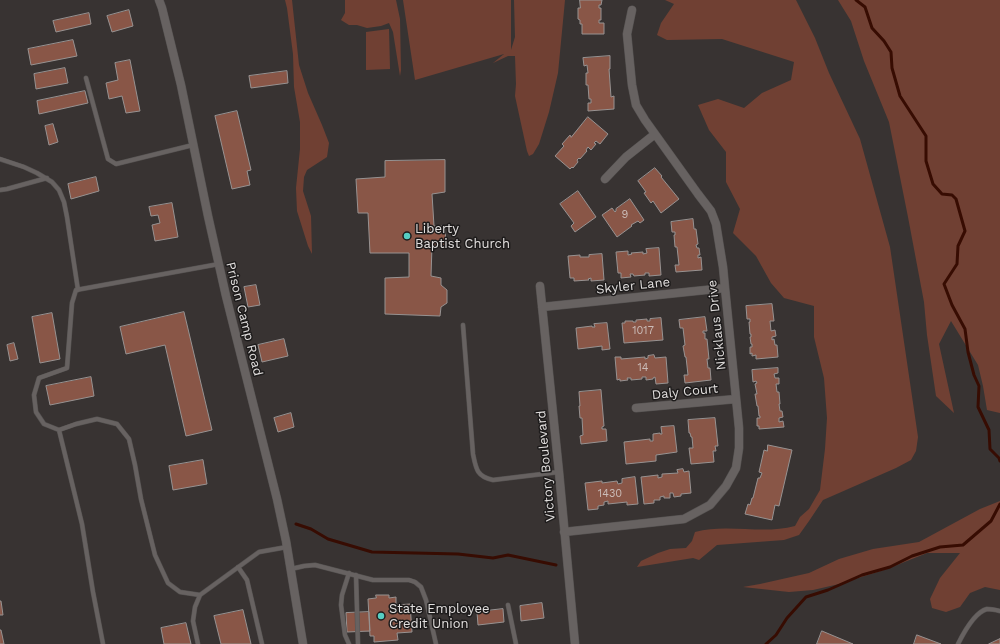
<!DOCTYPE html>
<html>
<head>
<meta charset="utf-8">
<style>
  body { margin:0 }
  canvas { display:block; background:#383332 }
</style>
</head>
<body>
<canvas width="1000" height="644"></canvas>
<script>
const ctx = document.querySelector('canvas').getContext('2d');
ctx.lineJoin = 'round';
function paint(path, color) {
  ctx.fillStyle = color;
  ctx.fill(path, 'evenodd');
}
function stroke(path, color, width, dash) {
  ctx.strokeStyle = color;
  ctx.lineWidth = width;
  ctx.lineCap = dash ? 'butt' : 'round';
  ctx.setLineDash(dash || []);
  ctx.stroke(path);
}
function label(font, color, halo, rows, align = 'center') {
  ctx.font = font + ' "Work Sans",sans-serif';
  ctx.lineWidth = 3;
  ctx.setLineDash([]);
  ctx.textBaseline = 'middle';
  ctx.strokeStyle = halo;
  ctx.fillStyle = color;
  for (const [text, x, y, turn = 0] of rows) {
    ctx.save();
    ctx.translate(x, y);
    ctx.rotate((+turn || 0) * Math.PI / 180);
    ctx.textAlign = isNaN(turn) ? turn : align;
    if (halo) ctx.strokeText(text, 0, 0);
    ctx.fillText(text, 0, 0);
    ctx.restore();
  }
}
const green = new Path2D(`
  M285 0H292L299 65 308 93 322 125 329 143 327 157 307 170 304 177 303 191 311 216 312 254 308 246 297 211 296 188 300 149V122L294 87 293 54 287 8Z
  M345 0H396L400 19 401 70 400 76 393 32 389 23 381 26 367 28 357 25H349L341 20 345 13Z
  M403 0H511V50L515 37 514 0H565L558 73 549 112 539 144 533 154 529 156 527 151 515 96 516 84 515 56H508L493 63 504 54 415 80Z
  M665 0H796L815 38 829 73 860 139 890 247 918 437 916 451 911 460 896 468 823 500 809 521 799 535 784 540 717 545 699 560 693 558 637 567 641 561 658 553 670 549 686 548 692 541 695 532C728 523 762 535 795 526L800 517 809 509 820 490 825 449 827 418 824 378 814 337V306L784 298 771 283 756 256 733 233 740 209 726 182V152L709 130 698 105 718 99 744 108 762 93 791 80 794 62 722 39 667 40 657 35 661 23 674 4Z
  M838 0H1000V413L987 410 983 386 978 365 951 321 939 344 954 413 936 396 927 335 924 302 908 217 889 122 864 61 851 21Z
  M389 29 390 69 366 70V32Z
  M1000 501V590L985 587 970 593 960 607 946 612 932 608 930 599 940 578 960 553H927L887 569 839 584 813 590 789 592 743 587 760 584 809 573 839 559 873 549 919 542 980 509Z`);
const stream = new Path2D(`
  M856 0 865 7 872 28 884 41 891 52 892 68 900 96 926 136V161L933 184 942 194 952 195 956 199 965 231 958 246 957 264 944 284 952 305 965 329 968 352 974 375 979 386 978 407 989 430 990 449 999 458 1000 461
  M296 524 311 529 328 539 372 552 458 554 493 558 508 555 556 565
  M766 644 776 635 787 618 806 597 828 590 862 575 890 567 912 556 940 547 963 545 991 521 1000 504`);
const building = new Path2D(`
  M580 0H602L601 5H599V8H601V20H599V23H604V34H582V24H580V20L578 19V8H580Z
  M129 10 133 26 112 32 107 16Z
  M89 13 91 24 56 32 53 21Z
  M73 40 77 56 31 65 28 49Z
  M610 56V69H609L611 97 614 96V109L588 111V103H591V99H589L588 85H586V73H588L587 65 584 66 583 58Z
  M130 60 140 111 126 113 122 96 109 99 106 83 118 80 115 63Z
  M65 68 68 83 36 89 34 74Z
  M287 71 288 83 251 88 249 76Z
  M85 91 88 103 39 114 37 101Z
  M237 111 251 170 247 171 250 185 232 189 215 116Z
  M588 117 608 134 600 144 596 141 594 143 596 144 591 150 588 147 586 150 587 151 580 159 579 158 577 160 578 162 573 168 572 167 570 169 555 156 564 146 562 144 570 135 571 137Z
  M53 124 58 142 49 145 45 126Z
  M445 160V192L432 194 434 226H445L446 246H432L431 276 441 278V285L447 290V303L441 307 440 316 385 314V278L409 277V253H370L368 213H358L356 179 385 177V161Z
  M655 168 662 176 661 177 679 199 661 213 653 201 651 203 644 193 646 192 638 181Z
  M96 177 99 191 71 199 68 184Z
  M578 191 596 217 575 232 571 226 574 223 560 204Z
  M630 199 644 220 640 223 638 221 631 225 632 226 617 237 602 215 612 208 615 212 616 211V209Z
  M172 203 178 237 155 241 152 225 160 223 158 215 151 216 149 207Z
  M693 219 694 229H696L698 244 696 245 697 248H699L700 255H698V258L701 257 702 270 676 272 675 265H679L677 247H675L674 235H675V232H672L671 222Z
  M659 248 661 275 649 276V273H645V275L634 276 633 274H630L631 277 621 278V273H618L616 252 628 251V255L632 254 631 253 643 252V254L647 253 646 249Z
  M602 254 604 280 591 281V278L588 279 589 280 574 281V278H570L568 256 580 255V257H589V255Z
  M256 285 260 305 248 307 244 287Z
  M772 304 774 321H770L771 331 775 330 776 336 772 337V340L774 339 775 345H777L778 357 756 359V355L752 356V353L750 354V347H752V344H751L750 337H751V334H750L749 322H750V319H747L746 306Z
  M184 312 212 430 186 436 165 345 126 354 120 327Z
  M52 313 60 359 40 363 32 317Z
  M705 317 707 331H703V333H705V339H707L709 359H707L708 368H710L711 380 685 383 684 375H688L686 357H685L683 346 685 345 683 328H680L679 320Z
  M661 318 663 340 624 343 622 323H625V321H633V322H636V320L647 319V321H650V319Z
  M607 323 610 349 602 350V346L578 349 576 328 592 326V327H595L594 324Z
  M284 339 288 356 262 362 258 345Z
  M14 343 18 359 10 361 7 345Z
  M654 355 655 358 666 357 668 383 656 384 655 377 653 378V379L646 380V377H642V379L631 380V378H627L628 380 620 381V379L617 380 615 357H621V359L645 357V359L648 358V356Z
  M778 368V373L774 374 775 378H779V384H776L777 392H779L780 404H779L780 411H782L783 417 779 418V422L783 421 784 427 759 429V426H757V418H760V416H759L758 406H757L755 394H757L755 384 757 383 756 381 753 382 752 370Z
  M91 377 94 396 50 405 46 386Z
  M601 390 604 426 602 427V429H606L607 441 581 444 580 436 583 435 582 418H580L579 406H580L579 392Z
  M291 413 294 427 278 432 274 418Z
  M715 418 718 446H715L716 451H713L714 462 691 464 689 448H693L692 437H691L690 433H689L688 420Z
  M674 426 677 452 656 455V461L626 464 624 442 650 439V441H653V434L660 433V434H662L661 427Z
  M768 445 792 450 779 506 775 505 772 520 745 514 748 504 750 505 752 498H753L758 478H760L762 473 759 472 764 450 767 451Z
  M203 460 207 484 173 490 169 466Z
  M683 469 684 472 689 471 691 493 681 494V496L674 497 673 493H670V498H664V496L660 497V500H654V503L644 504 641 477 658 475V478L662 477V474L678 473 677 470Z
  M635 477 638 504 627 505V502L608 504V501L604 502V505L598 506V509L588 510 585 483 602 481V483L617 481 618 484 622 483V479Z
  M376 595H389V598L396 597V605L410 604 412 632 397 633 398 640 374 642V636H370L368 599 376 598Z
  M0 601H1L3 615H0Z
  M542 603 544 618 521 621 520 606Z
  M503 609 504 622 478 625 477 612Z
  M243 610 251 644H221L214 616Z
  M369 612 370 631 347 632 346 613Z
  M186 623 191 644H164L161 628Z
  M0 630H1L4 644H0Z
  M822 631 853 644H817Z
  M917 635 941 644H914Z
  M1000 639V644H989Z`);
const lane = new Path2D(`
  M86 78 108 159 116 164 193 145
  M0 159 24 167 37 173 52 182 59 190 64 202 67 217 78 290
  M0 190 7 189 47 178
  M463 325 473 454C476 469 477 477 493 480L559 472
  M59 430 82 524 93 592 103 644
  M238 567 247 580 262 644
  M291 569 304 566 315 565 373 580H409L415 582 421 587 426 600 436 644
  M349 573 342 595 341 605 345 635 349 644
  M356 575 358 644
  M200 595 180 592 168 583 155 555 141 499 135 465 129 439 117 424 97 419 76 424 59 430 44 424 36 412 34 395 39 378 67 368 72 303 76 290 219 264
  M508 605 516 644
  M198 644 193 621 195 607 200 595 259 552 287 547
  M958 644C963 634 975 612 987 609 991 609 996 610 1000 611`);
const street = new Path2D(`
  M159 0 162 8 181 85 208 216 226 296 277 499 286 541 303 644
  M605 179 626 157 655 134
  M540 286 559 472 575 644
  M542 307 725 288
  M636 408 736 399
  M564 532 684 519 710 505 726 486 736 468 739 448V428L725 288 723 267 716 224 711 211 698 194 645 120 636 105 632 85 627 34 632 10`);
const markers = [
  [407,236,4,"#56cec3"],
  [381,616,4,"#56cec3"]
];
const numberNames = [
  ["9",625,215],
  ["1017",643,331],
  ["14",643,368],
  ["1430",610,494]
];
const poiNames = [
  ["Liberty",415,229],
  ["Baptist Church",415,244],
  ["State Employee",389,609],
  ["Credit Union",389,624]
];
const streetNames = [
  ["Skyler Lane",633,286,-6],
  ["Prison Camp Road",244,319,76],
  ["Nicklaus Drive",717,325,-96],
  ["Daly Court",685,392,-6],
  ["Victory Boulevard",546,466,-95]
];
paint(green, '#704033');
stroke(stream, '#370c02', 3);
paint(building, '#895647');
stroke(building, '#979291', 1);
stroke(lane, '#555251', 5);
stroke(street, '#555251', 9);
stroke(lane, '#676261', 4);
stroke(street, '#676261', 8);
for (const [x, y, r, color] of markers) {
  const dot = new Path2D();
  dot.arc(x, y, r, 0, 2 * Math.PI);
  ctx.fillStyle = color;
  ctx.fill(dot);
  stroke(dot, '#1d1b1b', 1.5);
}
label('11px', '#cbbcb8', null, numberNames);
label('13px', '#e1dedd', '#1d1b1b', poiNames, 'left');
label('13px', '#e1dedd', '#1d1b1b', streetNames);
</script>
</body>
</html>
